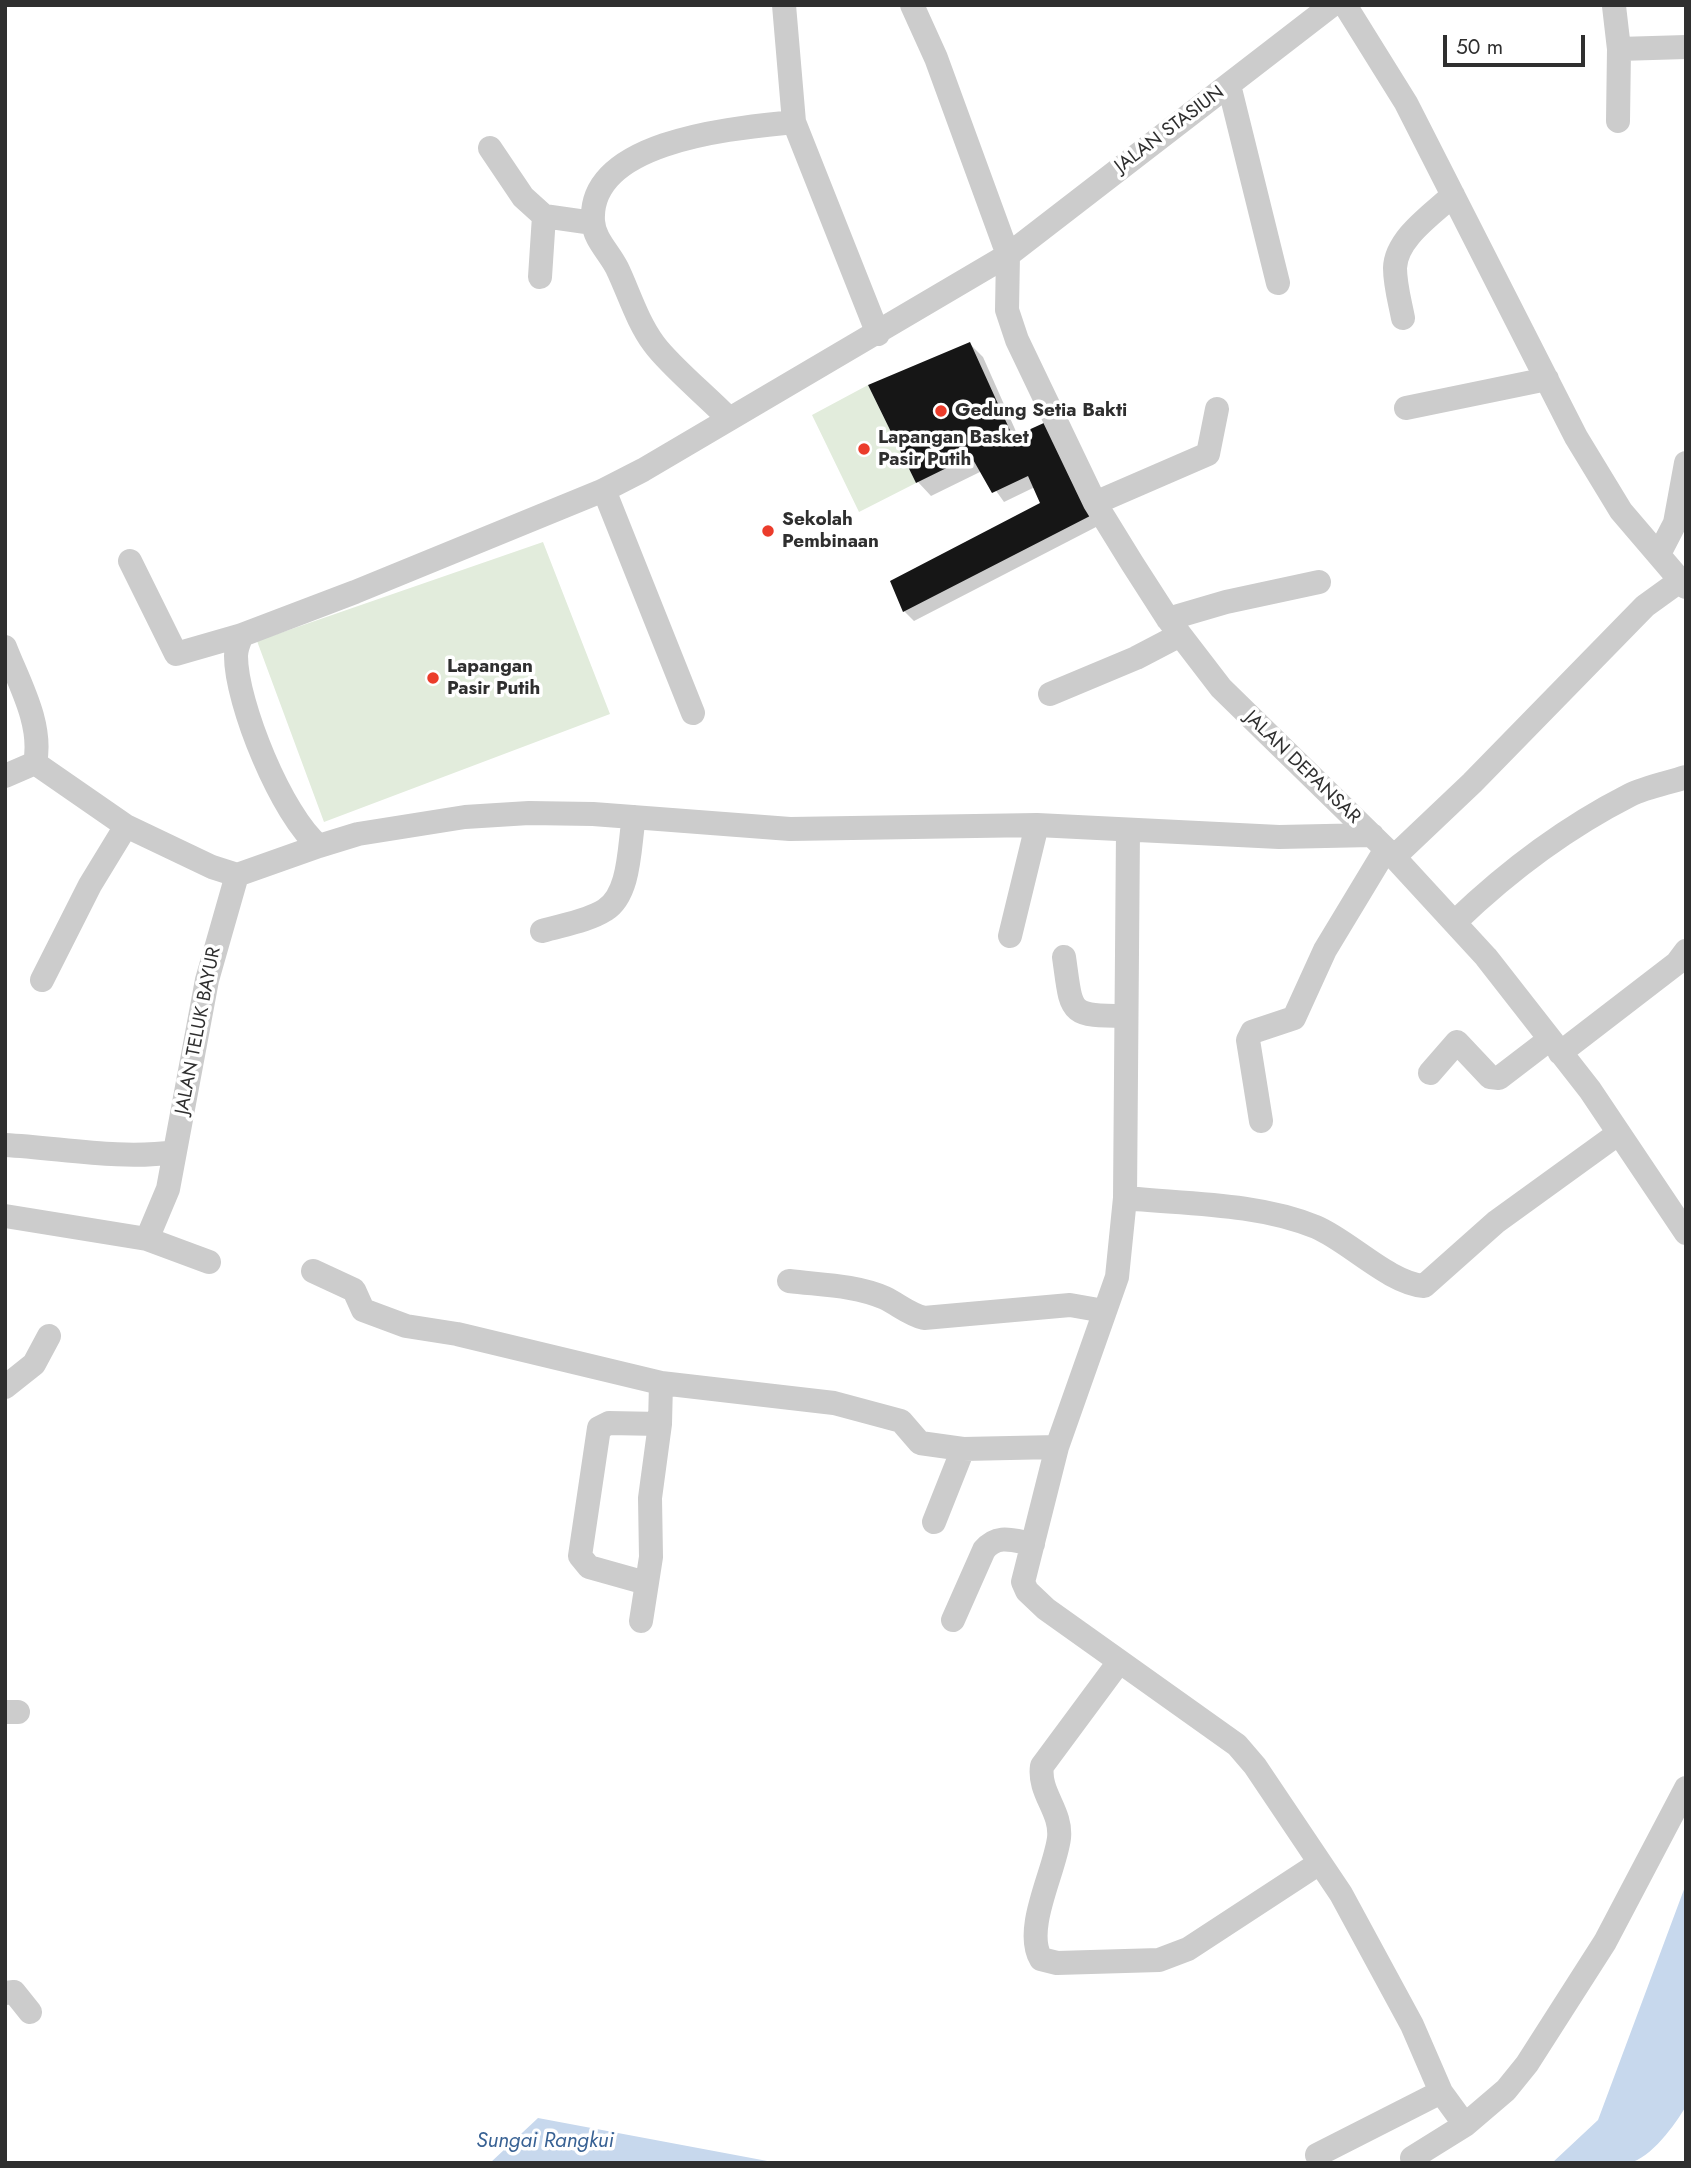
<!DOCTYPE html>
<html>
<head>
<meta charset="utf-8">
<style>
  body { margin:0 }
  #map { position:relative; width:1691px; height:2168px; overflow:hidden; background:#fff; font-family:Jost,sans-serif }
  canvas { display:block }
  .frame { position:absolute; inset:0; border:7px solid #2f2f2f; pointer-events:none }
  .scale { position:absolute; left:1443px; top:35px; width:142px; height:32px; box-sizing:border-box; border:4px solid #2f2f2f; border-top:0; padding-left:9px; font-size:21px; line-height:24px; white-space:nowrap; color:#2f2f2f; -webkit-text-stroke:5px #fff; paint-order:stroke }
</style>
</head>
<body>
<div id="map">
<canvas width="1691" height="2168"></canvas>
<div class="frame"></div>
<div class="scale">50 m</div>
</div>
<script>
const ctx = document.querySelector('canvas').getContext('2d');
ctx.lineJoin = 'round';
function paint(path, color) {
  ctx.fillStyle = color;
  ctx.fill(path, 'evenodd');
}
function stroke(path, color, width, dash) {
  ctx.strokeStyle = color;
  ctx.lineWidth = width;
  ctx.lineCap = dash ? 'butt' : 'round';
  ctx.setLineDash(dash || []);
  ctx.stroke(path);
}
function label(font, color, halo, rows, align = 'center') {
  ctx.font = font + ' Jost,sans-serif';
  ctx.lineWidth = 7;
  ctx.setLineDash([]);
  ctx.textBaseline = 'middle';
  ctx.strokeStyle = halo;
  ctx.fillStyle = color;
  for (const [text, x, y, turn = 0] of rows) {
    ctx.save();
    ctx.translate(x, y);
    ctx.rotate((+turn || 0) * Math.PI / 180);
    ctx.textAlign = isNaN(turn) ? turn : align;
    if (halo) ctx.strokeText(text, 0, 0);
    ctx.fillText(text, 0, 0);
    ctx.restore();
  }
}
const green = new Path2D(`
  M868 385 916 483 859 512 812 415Z
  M543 542 610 714 324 822 257 641Z`);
const water = new Path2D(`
  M1686 1884V2106C1675 2125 1651 2158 1629 2163 1606 2168 1576 2163 1552 2163L1598 2120Z
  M538 2118 778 2163H490Z`);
const shadow = new Path2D(`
  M970 344 983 357 1018 436 1098 526 914 621 904 611 1042 504 1035 487 1004 502 982 471 931 496 918 482Z`);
const building = new Path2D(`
  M970 342 1013 437 1046 422 1090 516 903 612 890 581 1040 503 1028 476 992 493 971 456 916 483 868 385Z`);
const minor = new Path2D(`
  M784 5 794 122 878 334
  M912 5 936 58 1008 255 1007 310 1017 340 1095 503 1132 563 1168 619 1221 688 1394 857 1486 957 1590 1090 1686 1233
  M1345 5 1406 103 1576 437 1621 511 1686 587
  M1614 6 1619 49
  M1229 85 1278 283
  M1618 121 1619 49 1686 47
  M490 148 523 197 544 216 593 223
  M540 277 544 216
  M1403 318C1400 302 1395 285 1395 268 1396 238 1433 214 1453 195
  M1406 408 1547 379
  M729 419C708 397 670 366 654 344 637 321 629 293 617 268 609 252 594 239 593 221 588 139 738 128 794 122
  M604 490 693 713
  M1095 503 1208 454 1217 409
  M1659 554 1675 523 1686 463
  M130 561 176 654 242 635 355 592 604 490 643 470 1008 255 1332 5
  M1168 619 1226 602 1319 582
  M242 635C239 642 236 648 236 656 236 703 282 816 319 846L358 834 465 817 529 813 593 814 790 829 1037 825 1279 837 1372 835
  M5 647C19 683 43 724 35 763L5 776
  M1050 694 1136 658 1180 635
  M35 763 126 826 212 867 237 875 319 846
  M1128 830 1125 1198 1117 1277 1057 1447 1023 1582 1027 1591 1046 1609 1237 1745 1255 1766 1341 1894 1412 2025 1441 2092 1465 2125
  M1394 857 1472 783 1645 606 1681 580
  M1456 921C1506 873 1567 827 1630 795 1646 787 1668 783 1686 777
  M542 931C562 925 588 921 605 910 631 894 629 844 634 817
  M1010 936 1037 825
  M1064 957C1072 1013 1067 1016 1125 1016
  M42 980 90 885 126 826
  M1560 1053 1677 963 1686 951
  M1430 1073 1457 1042 1490 1077 1499 1078 1550 1039
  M1261 1121 1248 1040 1252 1032 1294 1018 1325 950 1386 849
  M5 1145C62 1148 119 1160 175 1152
  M1125 1198C1186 1204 1258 1203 1316 1227 1349 1241 1389 1283 1424 1286L1496 1222 1619 1133
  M5 1216 147 1239 209 1262
  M147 1239 168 1189 207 980 237 875
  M313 1271 354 1290 363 1310 406 1326 457 1334 661 1383 834 1403 901 1421 920 1443 963 1449 1057 1447
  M789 1281C821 1285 855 1285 885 1298 899 1305 909 1314 924 1318L1070 1305 1104 1311
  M5 1387 34 1364 49 1336
  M934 1522 963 1449
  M646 1583 589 1567 580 1556 599 1428 609 1423 660 1424
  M953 1620 984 1550C998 1533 1014 1541 1033 1544
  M641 1621 651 1557 650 1498 660 1424 661 1383
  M1119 1662 1042 1766C1038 1793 1062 1811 1059 1838 1055 1871 1023 1929 1041 1959L1057 1963 1159 1960 1188 1949 1318 1864
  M5 1712H18
  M5 1993 14 1992 30 2012
  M1317 2155 1441 2092
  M1412 2158 1465 2125 1506 2090 1527 2064 1605 1942 1686 1788`);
const markers = [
  [941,411,7,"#eb3c2b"],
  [864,449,7,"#eb3c2b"],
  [768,531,7,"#eb3c2b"],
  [433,678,7,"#eb3c2b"]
];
const streetNames = [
  ["JALAN STASIUN",1170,130,-37],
  ["JALAN DEPANSAR",1302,768,44],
  ["JALAN TELUK BAYUR",199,1031,-79]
];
const poiNames = [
  ["Gedung Setia Bakti",955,411],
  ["Lapangan Basket",878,438],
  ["Pasir Putih",878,460],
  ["Sekolah",782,520],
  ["Pembinaan",782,542],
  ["Lapangan",447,667],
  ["Pasir Putih",447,689]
];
const waterNames = [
  ["Sungai Rangkui",545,2142]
];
paint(green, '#e2ecdc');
paint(water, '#c7d8ed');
paint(shadow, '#0003');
paint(building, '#161616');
stroke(minor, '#ccc', 24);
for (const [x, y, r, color] of markers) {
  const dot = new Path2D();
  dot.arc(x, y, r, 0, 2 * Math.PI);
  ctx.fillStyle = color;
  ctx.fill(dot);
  stroke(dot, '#fff', 2.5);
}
label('19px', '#2f2f2f', '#fff', streetNames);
label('bold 19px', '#2f2f2f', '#fff', poiNames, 'left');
label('italic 21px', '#396294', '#fff', waterNames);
</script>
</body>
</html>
